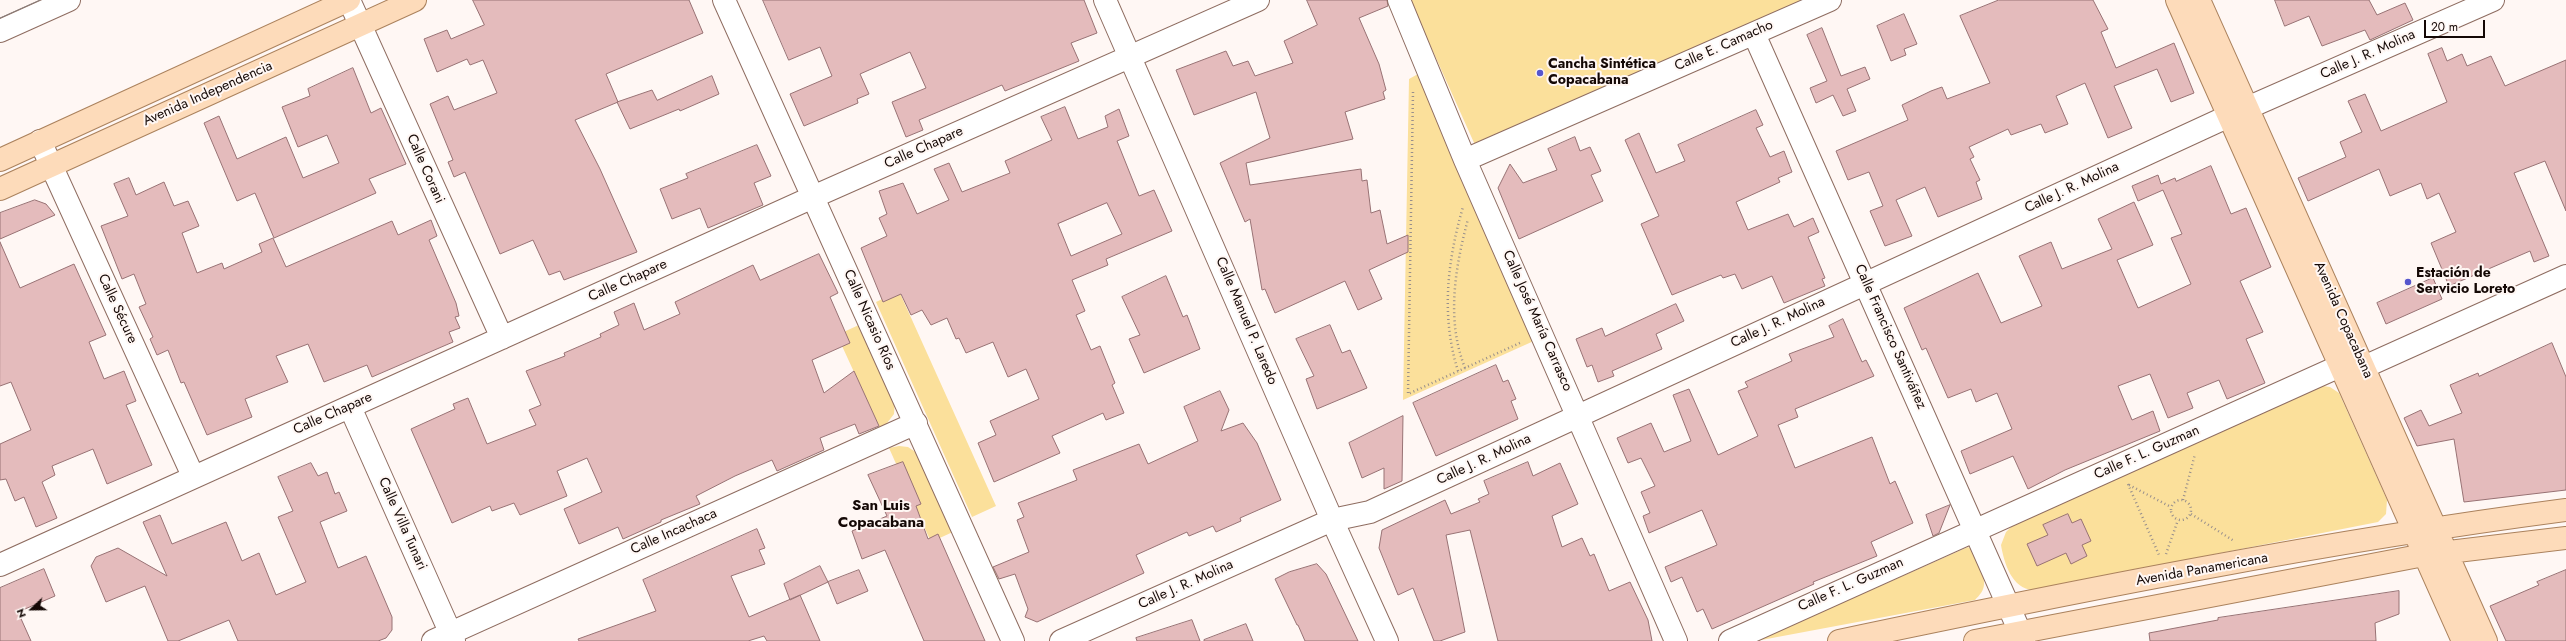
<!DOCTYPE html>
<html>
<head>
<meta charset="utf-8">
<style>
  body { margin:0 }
  #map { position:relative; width:2566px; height:641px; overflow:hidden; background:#fff7f4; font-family:Jost,sans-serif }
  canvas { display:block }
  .north { position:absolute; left:12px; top:589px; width:40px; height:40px; -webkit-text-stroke:3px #fff7f4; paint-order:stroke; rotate:248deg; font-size:11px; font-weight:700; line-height:16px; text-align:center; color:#140805 }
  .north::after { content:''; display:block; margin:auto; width:14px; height:18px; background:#140805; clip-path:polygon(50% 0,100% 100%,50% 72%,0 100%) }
  .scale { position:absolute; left:2424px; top:20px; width:61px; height:18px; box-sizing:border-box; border:2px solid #140805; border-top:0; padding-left:5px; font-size:12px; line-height:14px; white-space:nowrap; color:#140805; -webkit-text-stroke:3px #fff7f4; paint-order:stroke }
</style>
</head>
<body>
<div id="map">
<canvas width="2566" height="641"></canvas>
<div class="north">N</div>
<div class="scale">20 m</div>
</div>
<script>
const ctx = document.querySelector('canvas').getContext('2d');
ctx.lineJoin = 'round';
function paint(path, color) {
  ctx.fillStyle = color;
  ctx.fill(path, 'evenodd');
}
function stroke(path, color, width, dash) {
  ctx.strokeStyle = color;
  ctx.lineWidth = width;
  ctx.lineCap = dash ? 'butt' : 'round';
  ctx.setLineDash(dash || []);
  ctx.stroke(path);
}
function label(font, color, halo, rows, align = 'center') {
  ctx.font = font + ' Jost,sans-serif';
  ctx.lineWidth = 4;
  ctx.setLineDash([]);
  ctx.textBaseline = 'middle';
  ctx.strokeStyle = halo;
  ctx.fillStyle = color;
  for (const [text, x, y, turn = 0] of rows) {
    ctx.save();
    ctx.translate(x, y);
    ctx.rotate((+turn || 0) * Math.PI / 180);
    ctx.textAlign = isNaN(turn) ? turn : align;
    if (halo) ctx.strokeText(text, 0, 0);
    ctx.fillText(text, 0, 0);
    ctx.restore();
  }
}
const green = new Path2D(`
  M1410 0H1813L1475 145Z
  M1418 74 1536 340 1403 400 1409 79Z
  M899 291 996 506 972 517 876 302Z
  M861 324 895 399 894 414 881 431 837 335Z
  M2323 386 2330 387 2339 393 2387 500 2386 514 2378 522 2033 590C2012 589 2004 563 2001 545L2006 532 2012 526Z
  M899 446 908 447 920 455 955 531 931 542 889 448Z
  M1968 547C1976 551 1985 575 1984 584 1984 590 1980 595 1975 600L1756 641Z`);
const building = new Path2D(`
  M473 0H689L703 33 606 74 618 102 575 120 600 169 637 252 564 280 560 271 549 275 533 240 500 254 465 172 454 177 448 162 453 160 430 104 448 96 454 110 497 93 483 60 470 65 467 59 437 72 424 39 447 30 451 39 484 25Z
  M763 0H1084L1097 33 1071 43 1079 61 1005 91 1002 85 919 120 923 130 906 137 892 102 926 88 910 52 860 74 869 94 857 99 858 103 804 126 790 94 832 76 820 47 789 60Z
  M1307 0H1387L1388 6 1359 18 1379 64 1386 90 1383 92 1385 99 1345 112 1353 139 1246 163 1250 185 1361 169 1362 181 1367 180 1371 213 1380 210 1387 244 1408 235V252L1369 270 1382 299 1358 310 1345 281 1275 313 1265 289 1262 290 1250 219 1245 222 1220 163 1270 138 1256 92 1194 115 1176 70 1226 51 1233 66 1248 61 1255 76 1293 63 1284 41 1317 25Z
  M1999 0H2093L2108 29 2101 32 2116 68 2174 43 2194 93 2171 102 2157 69 2114 86 2132 128 2108 138 2085 83 2056 96 2068 124 2045 133 2041 124 2011 135 2008 129 1969 147 1974 157 1970 159 1980 180 1976 182 1982 199 1938 217 1925 187 1896 200 1912 236 1885 246 1870 211 1883 206 1869 172 1848 180 1836 151 1908 120 1902 105 1931 91 1942 87 1947 99 1990 83 1960 16Z
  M2275 0H2369L2377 15 2405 3 2413 20 2370 40 2365 30 2322 46 2309 16 2285 26Z
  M1904 14 1917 44 1904 49 1906 55 1891 61 1877 26Z
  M1822 28 1841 76 1865 67 1870 79 1847 89 1856 111 1843 116 1833 95 1816 103 1810 88 1827 81 1807 35Z
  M2442 48 2447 61 2462 54 2467 66 2491 56 2505 86 2566 60V211L2545 161 2514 173 2549 256 2534 262 2530 251 2449 286 2431 243 2456 232 2439 193 2427 199 2421 183 2390 196 2379 169 2308 201 2298 178 2346 157 2340 142 2362 132 2348 101 2365 94 2381 131 2447 102 2428 54Z
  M353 68 371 113 381 108 406 164 369 179 376 193 274 238 255 193 237 201 204 123 219 116 237 159 286 137 303 178 339 163 327 135 298 147 282 107 310 96 308 89Z
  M712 76 719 94 680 111 679 109 630 129 617 102 652 90 657 100Z
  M1065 107 1078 139 1108 127 1105 116 1119 109 1129 136 1117 141 1139 196 1154 190 1172 231 1106 259 1108 265 1072 280 1085 311 1076 315 1091 350 1100 346 1115 383 1112 385 1124 413 1106 420 1103 413 1052 436 1060 453 994 482 978 443 996 435 990 421 1039 399 1026 369 1008 377 993 342 966 353 959 338 956 339 947 318 931 325 922 310 911 315 901 294 883 302 861 248 887 236 879 218 887 214 879 191 903 183 917 214 949 200 934 169 949 163 962 192 1010 173 1005 161 1052 140 1041 117ZM1107 203 1122 234 1071 256 1058 224Z
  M1756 110 1763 125 1756 128 1770 157 1784 151 1792 172 1778 178 1780 182 1736 202 1748 230 1788 214 1794 227 1813 218 1819 232 1808 237 1825 278 1822 279 1825 286 1784 303 1772 276 1742 289 1735 274 1723 278 1721 275 1672 295 1641 224 1659 216 1625 140 1639 133 1656 173 1685 161 1678 145Z
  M1575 137 1580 151 1590 147 1601 171 1591 175 1603 201 1519 239 1498 188 1510 164 1523 183 1557 170 1548 149Z
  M757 145 771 176 754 183 763 205 708 228 700 208 672 219 660 189 688 178 686 174Z
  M2211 166 2231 214 2246 208 2271 267 2240 281 2263 332 2246 339 2265 383 2227 399 2219 380 2187 393 2193 408 2168 418 2150 374 2118 386 2132 420 2153 411 2160 431 2065 470 2028 489 2013 456 1970 474 1961 451 2012 429 1997 393 1976 402 1971 389 1948 398 1926 348 1922 350 1904 308 1978 273 2001 323 2042 306 2019 256 2051 242 2062 269 2112 249 2098 219 2134 202 2153 245 2117 260 2138 308 2191 284 2171 238 2182 234 2163 190 2138 201 2132 186 2158 175 2161 184 2175 178 2176 181Z
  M129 178 136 195 164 182 174 206 188 201 199 226 182 233 197 273 222 263 224 269 262 252 259 244 273 238 286 267 392 221 398 235 431 220 437 236 429 240 456 303 459 316 455 317 460 328 449 332 453 342 372 377 367 365 324 382 308 344 276 356 288 382 245 399 252 417 207 435 184 382 181 383 168 350 157 355 150 339 153 337 139 307 146 304 134 274 122 279 101 226 128 216 114 184Z
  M35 200 46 204 55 215 0 239V213Z
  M0 242 20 288 74 264 106 335 89 342 104 379 124 371 136 401 126 405 152 465 107 484 93 449 52 466 55 475 42 482 57 518 36 527 24 497 15 501 6 479 0 480V444L31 430 11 382 0 386Z
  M819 254 838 293 830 297 850 343 812 360 824 393 854 371 879 426 859 434 855 424 820 438 824 450 777 471 772 460 735 476 696 496 700 504 661 520V522L623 539 618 527 579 544 564 509 602 492 587 458 557 471 567 496 520 515 514 503 492 511 490 506 452 523 411 429 455 409 453 404 468 398 487 444 536 425 529 410 541 405 526 371 565 356 564 353 601 337 600 334 619 325 614 312 634 303 644 330 680 314 675 302 753 265 760 280Z
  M1166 276 1183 317 1187 315 1200 349 1144 373 1129 339 1140 335 1122 297Z
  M2433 278 2442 299 2386 324 2377 303Z
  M1676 304 1684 321 1656 334 1662 349 1612 371 1614 376 1598 382 1592 365 1587 367 1576 339 1602 328 1605 336Z
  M1843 319 1862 362 1866 360 1874 376 1795 409 1798 417 1778 425 1795 468 1872 437 1890 484 1895 481 1913 523 1871 542 1877 556 1813 582 1814 584 1712 629 1703 609 1697 612 1682 577 1671 582 1665 567 1717 545 1702 510 1649 533 1643 516 1650 513 1641 492 1655 486 1641 458 1628 463 1617 438 1651 423 1664 452 1691 441 1673 395 1689 389 1718 455 1758 436 1738 391 1748 387 1745 382 1792 361 1789 354 1834 337 1829 326Z
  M1330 325 1342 353 1350 350 1367 388 1317 409 1306 379 1314 376 1296 339Z
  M2552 343 2566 377V490L2464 502 2454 439 2417 446 2404 418 2421 410 2429 426 2462 413 2450 385 2478 373 2479 376Z
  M1496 365 1503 382 1508 380 1516 399 1511 401 1518 419 1436 456 1413 403Z
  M1220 391 1229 410 1221 431 1243 423 1257 443 1281 500 1240 518 1241 521 1216 532 1213 526 1189 536 1187 532 1136 555 1144 573 1037 622 1025 617 1028 609 1015 574 999 579 993 567 1029 552 1017 520 1024 517 1018 503 1077 480 1073 470 1139 444 1148 464 1198 441 1184 407Z
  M1403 416 1402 481 1384 489V468L1362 478 1349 443Z
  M903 462 921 504 916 506 928 539 938 534 985 641H924L885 550 862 559 852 531 887 516 868 475Z
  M1528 462 1533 476 1560 463 1578 504 1552 516 1562 547 1582 538 1590 556 1594 554 1609 591 1630 582 1648 620 1652 641H1498L1470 530 1446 535 1465 632 1440 641H1434L1413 588 1398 595 1379 548 1382 530 1445 500 1451 514 1480 502 1478 499 1489 494 1484 481Z
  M311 463 318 476 327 472 335 494 339 492 347 511 320 522 338 568 366 556 392 617V630L386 638 378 641H238L229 620 178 641H168L145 586 106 602 91 566 96 557 118 548 167 576 143 522 160 515 172 544 226 522 242 561 259 553 276 595 306 582 278 517 293 511 278 477Z
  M1950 505 1939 533 1933 536 1926 515Z
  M2068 514 2072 523 2081 519 2091 541 2082 545 2087 556 2071 564 2066 553 2037 566 2027 544 2048 535 2043 525Z
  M757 529 765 548 759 550 765 564 731 576 749 617 800 595 820 641H767L764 636 748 641H579L578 639 656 611 643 580Z
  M1317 564 1326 574 1358 641H1305L1298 625H1297L1275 579 1289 572Z
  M820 566 828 582 790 600 784 584Z
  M44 569 55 596 18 612 31 641H0V588Z
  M859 570 868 591 837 604 828 582Z
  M2566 570V641H2506L2490 606 2539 585 2537 582Z
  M2399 591V614L2375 623 2376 641H2150L2149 633 2218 620V618Z
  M1192 620 1200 641H1137L1136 638Z
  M1246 624 1253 641H1204V640Z`);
const path = new Path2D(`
  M1413 92 1408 394 1522 342
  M1465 368C1446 320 1455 268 1468 219
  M1458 371C1441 317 1447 262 1463 207
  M2128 484 2159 555
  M2129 485 2171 507
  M2171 510a10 10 0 1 1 20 0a10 10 0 1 1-20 0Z
  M2183 500 2195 454
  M2191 514 2234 541
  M2166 554 2178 520`);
const minor = new Path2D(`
  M349 0 502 338
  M724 0 1013 641
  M1105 0 1332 520 1387 641
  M1399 0 1465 160 1676 641
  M0 31 69 0
  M1754 34 2024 641
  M40 141 193 476
  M1465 160 1830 0
  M350 407 454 641
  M0 565 813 197 1258 0
  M433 641 916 423
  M1061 641 1332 520 1370 512 2229 116 2493 0
  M1730 641 2340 366 2364 367 2566 276`);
const major = new Path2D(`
  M2177 0 2463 641
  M2199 0 2486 641
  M0 160 349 0
  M0 189 415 0
  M1839 641C2080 590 2322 542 2566 510
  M1975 641 2424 555 2566 538`);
const tram = new Path2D(`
  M0 18 40 0`);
const markers = [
  [1540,73,4,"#5656cd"],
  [2408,282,4,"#5656cd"]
];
const streetNames = [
  ["Calle E. Camacho",1724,46,-24],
  ["Calle J. R. Molina",2368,55,-24],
  ["Avenida Independencia",208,94,-24],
  ["Calle Chapare",924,148,-24],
  ["Calle Corani",425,169,66],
  ["Calle J. R. Molina",2072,188,-25],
  ["Calle Chapare",628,281,-24],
  ["Calle Sécure",117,309,65],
  ["Calle Nicasio Ríos",869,320,66],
  ["Avenida Copacabana",2343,320,66],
  ["Calle Manuel P. Laredo",1246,321,67],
  ["Calle José María Carrasco",1537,321,66],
  ["Calle J. R. Molina",1778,323,-25],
  ["Calle Francisco Santiváñez",1890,337,66],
  ["Calle Chapare",333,414,-24],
  ["Calle F. L. Guzman",2147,453,-24],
  ["Calle J. R. Molina",1484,460,-25],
  ["Calle Villa Tunari",402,524,66],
  ["Calle Incachaca",674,532,-24],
  ["Avenida Panamericana",2202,570,-10],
  ["Calle J. R. Molina",1186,585,-24],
  ["Calle F. L. Guzman",1851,585,-24]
];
const poiNames = [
  ["Cancha Sintética",1548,65],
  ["Copacabana",1548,81],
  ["Estación de",2416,274],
  ["Servicio Loreto",2416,290]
];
const neighbourhoodNames = [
  ["San Luis",881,506],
  ["Copacabana",881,523]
];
paint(green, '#fbe09b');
paint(building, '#e4bbbc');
stroke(building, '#987274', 1);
stroke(minor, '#8e6c60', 24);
stroke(major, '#ab825d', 24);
stroke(path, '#988f8c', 2.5, [1, 3]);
stroke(minor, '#fff', 22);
stroke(major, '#fddbba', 22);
stroke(tram, '#897f7c', 1);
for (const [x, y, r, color] of markers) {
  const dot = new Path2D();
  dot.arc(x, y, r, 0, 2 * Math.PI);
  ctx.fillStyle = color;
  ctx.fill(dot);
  stroke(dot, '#fff7f4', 1.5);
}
label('14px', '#140805', '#fff7f4', streetNames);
label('bold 14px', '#140805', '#fff7f4', poiNames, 'left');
label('bold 15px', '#140805', '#fff7f4', neighbourhoodNames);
</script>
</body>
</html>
